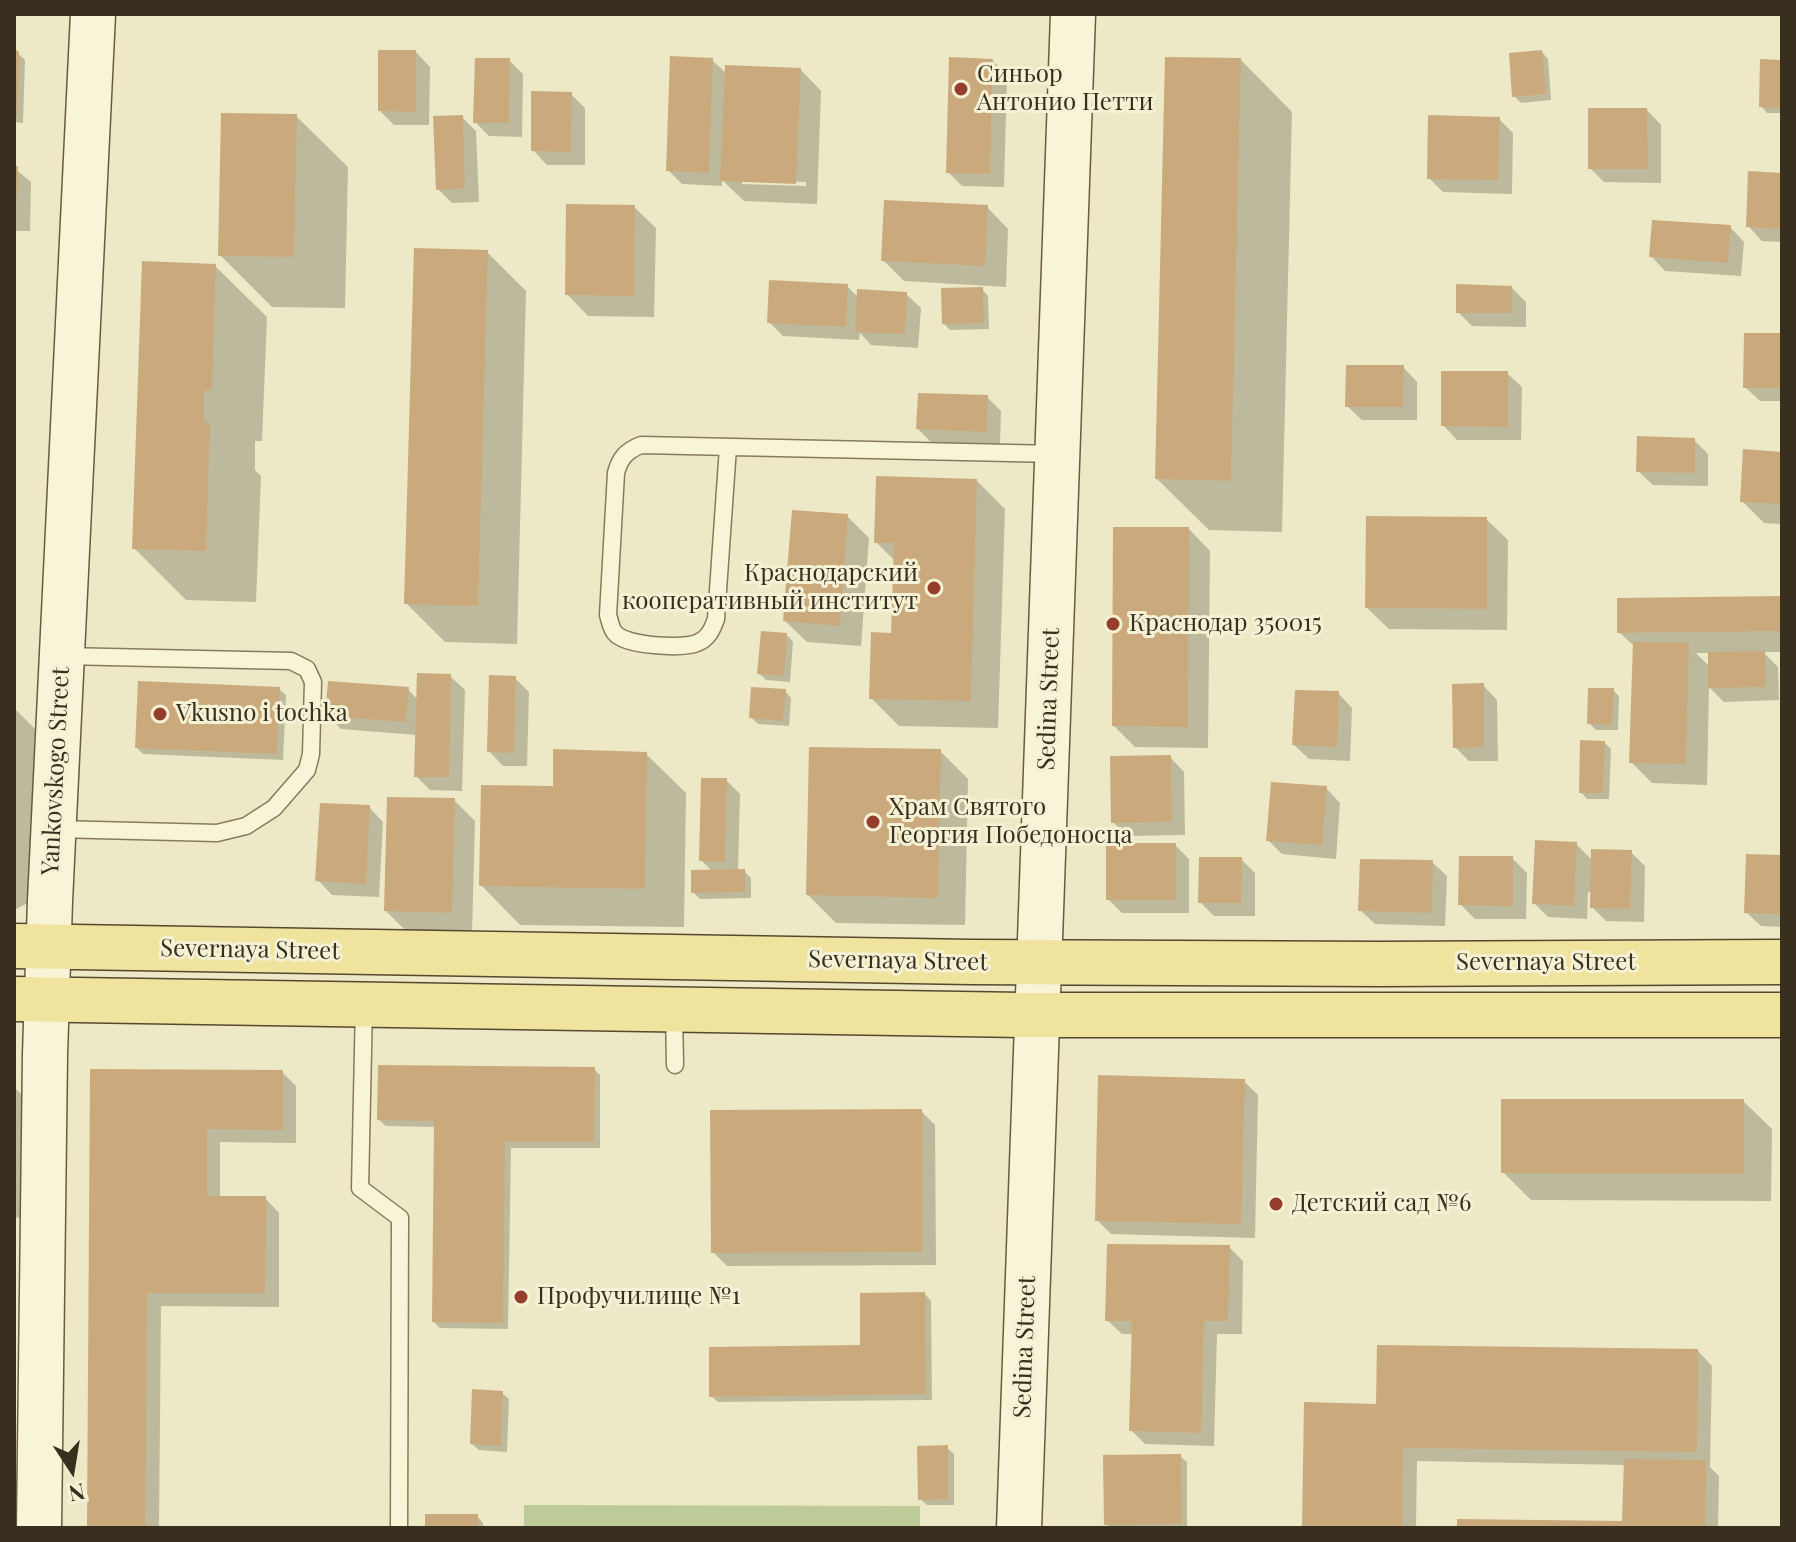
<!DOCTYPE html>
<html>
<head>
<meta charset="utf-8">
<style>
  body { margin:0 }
  #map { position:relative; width:1796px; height:1542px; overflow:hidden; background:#ede8c5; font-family:"Playfair Display",serif }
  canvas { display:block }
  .frame { position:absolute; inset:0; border:16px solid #382f1f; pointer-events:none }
  .north { position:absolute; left:32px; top:1430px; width:80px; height:80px; -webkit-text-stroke:6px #f5f1d4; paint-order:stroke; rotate:168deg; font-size:22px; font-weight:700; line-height:32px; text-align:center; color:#382f1f }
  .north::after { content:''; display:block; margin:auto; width:28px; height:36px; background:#382f1f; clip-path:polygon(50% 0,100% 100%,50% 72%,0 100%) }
</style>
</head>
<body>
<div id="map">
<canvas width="1796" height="1542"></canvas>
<div class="frame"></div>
<div class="north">N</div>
</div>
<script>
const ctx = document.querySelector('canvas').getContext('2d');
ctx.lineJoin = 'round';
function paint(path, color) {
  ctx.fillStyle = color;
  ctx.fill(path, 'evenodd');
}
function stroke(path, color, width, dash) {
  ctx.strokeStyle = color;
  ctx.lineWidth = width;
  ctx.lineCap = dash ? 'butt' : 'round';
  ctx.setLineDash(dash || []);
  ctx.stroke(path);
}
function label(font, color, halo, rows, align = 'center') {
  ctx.font = font + ' "Playfair Display",serif';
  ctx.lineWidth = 6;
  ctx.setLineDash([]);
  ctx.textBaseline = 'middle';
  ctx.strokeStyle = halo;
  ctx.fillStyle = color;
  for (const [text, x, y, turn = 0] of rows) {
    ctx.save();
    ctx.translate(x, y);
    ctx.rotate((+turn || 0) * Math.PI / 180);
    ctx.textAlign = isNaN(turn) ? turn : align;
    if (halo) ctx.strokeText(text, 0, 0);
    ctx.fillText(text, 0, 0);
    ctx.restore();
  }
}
const green = new Path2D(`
  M524 1505 920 1506V1528H524Z`);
const shadow = new Path2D(`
  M14 50 25 60 23 123 14 122Z
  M416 52 430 67 429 125H394L380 111Z
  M1542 52 1548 59 1551 100 1521 103 1514 96Z
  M509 60 523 74 522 137 489 136 475 122Z
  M712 60 727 74 800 69 821 91 817 204 744 201 722 180V186L682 184 668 170ZM742 180 806 182V186L742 184Z
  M1241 60 1292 112 1282 532 1209 530 1157 479Z
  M993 61 1007 75 1004 187 962 186 948 172Z
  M1782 62V113H1767L1761 106Z
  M571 94 585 108V165H547L533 150Z
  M1647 110 1661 125V183L1604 182 1590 168Z
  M296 116 348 167 345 308 272 307 220 255Z
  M462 117 476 131 479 202 452 203 438 189Z
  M1499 119 1513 133 1512 194 1443 192 1429 178Z
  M14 168 31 182 30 231H14Z
  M1782 175V242L1762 241 1748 226Z
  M634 207 656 228 654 317 588 316 567 294Z
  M987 207 1008 229 1006 287 904 281 883 260Z
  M1730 227 1744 242 1741 276 1665 271 1651 256Z
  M487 252 526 291 517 644 445 642 406 603Z
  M215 266 267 317 262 441H255V470L261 476 256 602 186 600 134 548Z
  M847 286 859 298 906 294 921 308 918 348 871 345 860 333 859 340 783 336 769 322Z
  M1512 288 1526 302V327L1472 326 1458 312Z
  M982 289 988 296 989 329 950 330 944 324Z
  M1782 335V401H1760L1745 387Z
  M1403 367 1417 382V420H1362L1347 406Z
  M1507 373 1522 387 1521 440H1457L1443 425Z
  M987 397 1001 411 1000 445 932 443 918 429Z
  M1694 440 1708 454V486L1653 485 1638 471Z
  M1782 454V524L1764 523 1742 501Z
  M977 481 1005 509 998 728 899 726 871 698 893 635 896 562 876 542Z
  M847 516 869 538 861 646 807 642 785 621Z
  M1486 519 1508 540 1507 630 1389 629 1367 608Z
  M1189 529 1210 551 1208 748 1135 747 1114 726Z
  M14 572 16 574 14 631Z
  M1782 598V652H1763L1778 667 1779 700 1724 702 1709 687 1707 785 1652 783 1631 762 1635 647 1619 632ZM1696 653H1710V667Z
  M787 635 793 642 790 682 766 680 759 673Z
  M450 676 465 690 462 791 430 790 416 776 417 735 341 729 327 715 408 689 418 700Z
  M515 678 529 692 527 766H503L489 751Z
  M1483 685 1497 700 1498 761H1469L1455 747Z
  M279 689 286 695 283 760 143 754 137 748Z
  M1613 690 1619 696 1618 730H1596L1589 723Z
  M785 691 791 698 789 726 758 724 751 717Z
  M1338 693 1352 708 1350 761 1309 759 1294 745Z
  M14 708 50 744 30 902 14 910Z
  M1604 742 1611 749 1609 799H1587L1581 792Z
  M940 751 968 779 965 925 836 923 808 895Z
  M646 754 686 793 684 927 520 925 481 885 555 788Z
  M1170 757 1184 772 1185 835 1127 836 1113 822Z
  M726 780 740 794 738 871H744L751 878V898L700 899 693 892 713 872 701 860Z
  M1326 788 1340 803 1336 859 1282 854 1268 840Z
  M454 800 475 821 472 933 407 932 386 911Z
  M369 807 383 822 379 897 332 895 318 880Z
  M1576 844 1593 861 1631 852 1645 866 1644 922 1606 921 1592 907V892H1588L1587 919 1548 917 1534 903Z
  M1175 845 1189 859V913H1122L1108 899Z
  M1782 857V927L1761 926 1746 912Z
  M1512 858 1527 873 1526 919H1475L1460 904Z
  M1241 859 1255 873V916H1214L1200 902Z
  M1432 862 1447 876 1445 926 1375 924 1360 910Z
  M594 1069 600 1075V1148H511L508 1329 440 1328 434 1322 436 1127 386 1126 379 1120Z
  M92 1071 282 1072 296 1086V1143L220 1142V1198H265L279 1213V1307L161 1306 159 1528H89Z
  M1244 1081 1258 1095 1255 1238 1111 1234 1097 1220Z
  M14 1087 22 1095 20 1218 14 1217Z
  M1743 1101 1772 1129 1771 1201 1531 1200 1503 1172Z
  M921 1111 935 1125 936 1265 727 1266 713 1252Z
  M1229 1247 1243 1261 1242 1334H1217L1214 1446 1145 1444 1131 1430 1133 1334H1122L1107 1320Z
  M925 1294 931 1301 932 1400 718 1402 711 1396 862 1347Z
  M1698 1351 1712 1366 1710 1467 1719 1476 1718 1528H1459L1624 1523 1625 1465 1417 1461 1416 1528H1304L1378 1406Z
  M502 1393 509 1399 507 1452 479 1450 472 1444Z
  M947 1448 954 1454V1505H927L920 1499Z
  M1180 1456 1187 1462V1528H1110L1106 1524Z
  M477 1516 483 1523V1528H428Z`);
const building = new Path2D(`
  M14 48 19 52 17 117H14Z
  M378 50H416V112L378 111Z
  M1542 50 1546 94 1512 97 1509 53Z
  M670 56 713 58 709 173 666 171Z
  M949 57 993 59 990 174 946 173Z
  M1165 57 1241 58 1231 481 1155 479Z
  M475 58H510L509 123H473Z
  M1760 59 1782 60V108L1759 107Z
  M725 65 801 68 796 184 720 181Z
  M531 91 572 92 571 152 531 151Z
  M1588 108H1647L1648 169H1588Z
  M221 113 297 114 294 257 218 256Z
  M463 115 465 188 436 190 433 116Z
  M1428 115 1500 117 1498 180 1427 179Z
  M14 166H18L17 198H14Z
  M1748 171 1782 173V229L1746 227Z
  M884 200 988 205 985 266 881 261Z
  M566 204 635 205 634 296 565 295Z
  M1652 220 1731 225 1728 263 1649 257Z
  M414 248 488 250 478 606 404 604Z
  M142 261 216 264 212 390 204 391V422L210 423 206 551 132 549Z
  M769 280 848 284 846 327 767 323Z
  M1456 284 1512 286V313H1456Z
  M983 287 984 323 942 324 941 288Z
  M857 289 907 292 905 334 855 332Z
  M1744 333H1782V388H1743Z
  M1346 365H1404L1403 407H1345Z
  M1441 371H1508V427L1441 426Z
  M918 393 988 395 987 432 916 429Z
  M1637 436 1695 438V473L1636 472Z
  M1743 449 1782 452V504L1740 502Z
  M876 476 977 479 971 701 869 699 871 632 891 633 894 543H874Z
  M792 510 848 514 840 626 783 621Z
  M1366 516 1487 517V609L1365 608Z
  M1113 527H1189L1188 727 1112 726Z
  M1782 596V631L1617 633V598Z
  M761 631 787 633 784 676 757 674Z
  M1633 642 1689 643 1686 764 1629 763Z
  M1765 651 1766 687 1708 688V652Z
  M417 673 451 674 449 777H414Z
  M489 675 516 676 514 753 487 752Z
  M138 681 280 687 277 754 135 748Z
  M328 681 409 687 406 722 325 716Z
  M1484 683V747L1453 748 1452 684Z
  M751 687 786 689 783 721 749 718Z
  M1588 688H1614L1612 725 1587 724Z
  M1295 690 1339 691 1337 747 1292 745Z
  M1580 740 1605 741 1603 793H1579Z
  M809 747 941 749 938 898 806 895Z
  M553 749 647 752 645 889 479 886 481 785 553 786Z
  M1171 755 1172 822 1111 823 1110 756Z
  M701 778H727L725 862 699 861Z
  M1271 782 1327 786 1322 845 1266 841Z
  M387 797 455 798 452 913 384 911Z
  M320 803 370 805 366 884 315 881Z
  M1535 840 1577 842 1574 906 1532 904Z
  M1106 843H1176V900H1106Z
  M1591 849 1632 850 1630 909 1590 908Z
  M1746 854 1782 855V914L1744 913Z
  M1459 856H1513V906L1458 905Z
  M1199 857H1242L1241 903H1198Z
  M1360 859 1433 860 1432 913 1358 911Z
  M745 869V892L691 893V870Z
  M378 1065 595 1067 594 1142H505L503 1323 432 1322 434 1121 377 1120Z
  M90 1069 283 1070V1130L207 1129V1196H266L265 1293H147L145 1528H87Z
  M1098 1075 1245 1079 1241 1224 1095 1221Z
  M1501 1099H1744V1174L1501 1173Z
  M922 1109V1252L711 1253 710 1110Z
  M1107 1244 1230 1245 1228 1321H1204L1201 1433 1129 1431 1132 1321H1105Z
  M925 1292 926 1394 709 1397V1347L860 1345V1293Z
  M1377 1345 1698 1349 1697 1452 1403 1448 1402 1528H1302L1304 1402 1376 1404Z
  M472 1389 503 1391 501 1446 470 1444Z
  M948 1445V1499L918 1500 917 1446Z
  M1181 1454 1182 1524 1104 1525 1103 1455Z
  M1624 1459 1706 1460 1705 1528H1457V1519L1622 1521Z
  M425 1514H478V1528H425Z`);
const lane = new Path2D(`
  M728 447 716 619C712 630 708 639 697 643 682 649 625 646 615 633 611 629 610 621 608 615L616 473C620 458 626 451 641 445L1056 454
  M55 829 217 833 246 826 274 808 307 770 311 754 313 682 307 669 291 661 63 656
  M364 1005 360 1188 400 1218 399 1528
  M674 1010 675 1065`);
const secondary = new Path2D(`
  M39 1528 45 1055 50 901 93 14
  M1019 1528 1073 14`);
const primary = new Path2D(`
  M14 946 972 962 1380 964 1782 962
  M14 999 1023 1015H1782`);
const markers = [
  [961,89,8,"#953e2d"],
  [934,588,8,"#953e2d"],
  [1113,624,8,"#953e2d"],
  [160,714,8,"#953e2d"],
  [873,822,8,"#953e2d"],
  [1276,1204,8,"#953e2d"],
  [521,1297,8,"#953e2d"]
];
const poiNames = [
  ["Синьор",977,75],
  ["Антонио Петти",977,103],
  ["Краснодарский",918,574,"right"],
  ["кооперативный институт",918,602,"right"],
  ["Краснодар 350015",1129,624],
  ["Vkusno i tochka",176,714],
  ["Храм Святого",889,808],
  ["Георгия Победоносца",889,836],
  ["Детский сад №6",1292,1204],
  ["Профучилище №1",537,1297]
];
const streetNames = [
  ["Sedina Street",1049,699,-88],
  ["Yankovskogo Street",56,771,-87],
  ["Severnaya Street",250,950,1],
  ["Severnaya Street",898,961,1],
  ["Severnaya Street",1546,963],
  ["Sedina Street",1025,1347,-88]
];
paint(green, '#bdcb99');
paint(shadow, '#0003');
paint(building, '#caaa7c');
stroke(lane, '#887a5b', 19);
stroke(secondary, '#6a5b3f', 47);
stroke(primary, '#564830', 47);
stroke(lane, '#f8f4d8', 16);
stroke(secondary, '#f8f4d8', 44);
stroke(primary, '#efe39e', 44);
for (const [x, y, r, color] of markers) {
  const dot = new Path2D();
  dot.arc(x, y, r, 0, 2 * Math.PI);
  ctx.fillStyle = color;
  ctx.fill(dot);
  stroke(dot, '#f5f1d4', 3);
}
label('24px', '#382f1f', '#f5f1d4', poiNames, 'left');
label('24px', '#382f1f', '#f5f1d4', streetNames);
</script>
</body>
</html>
